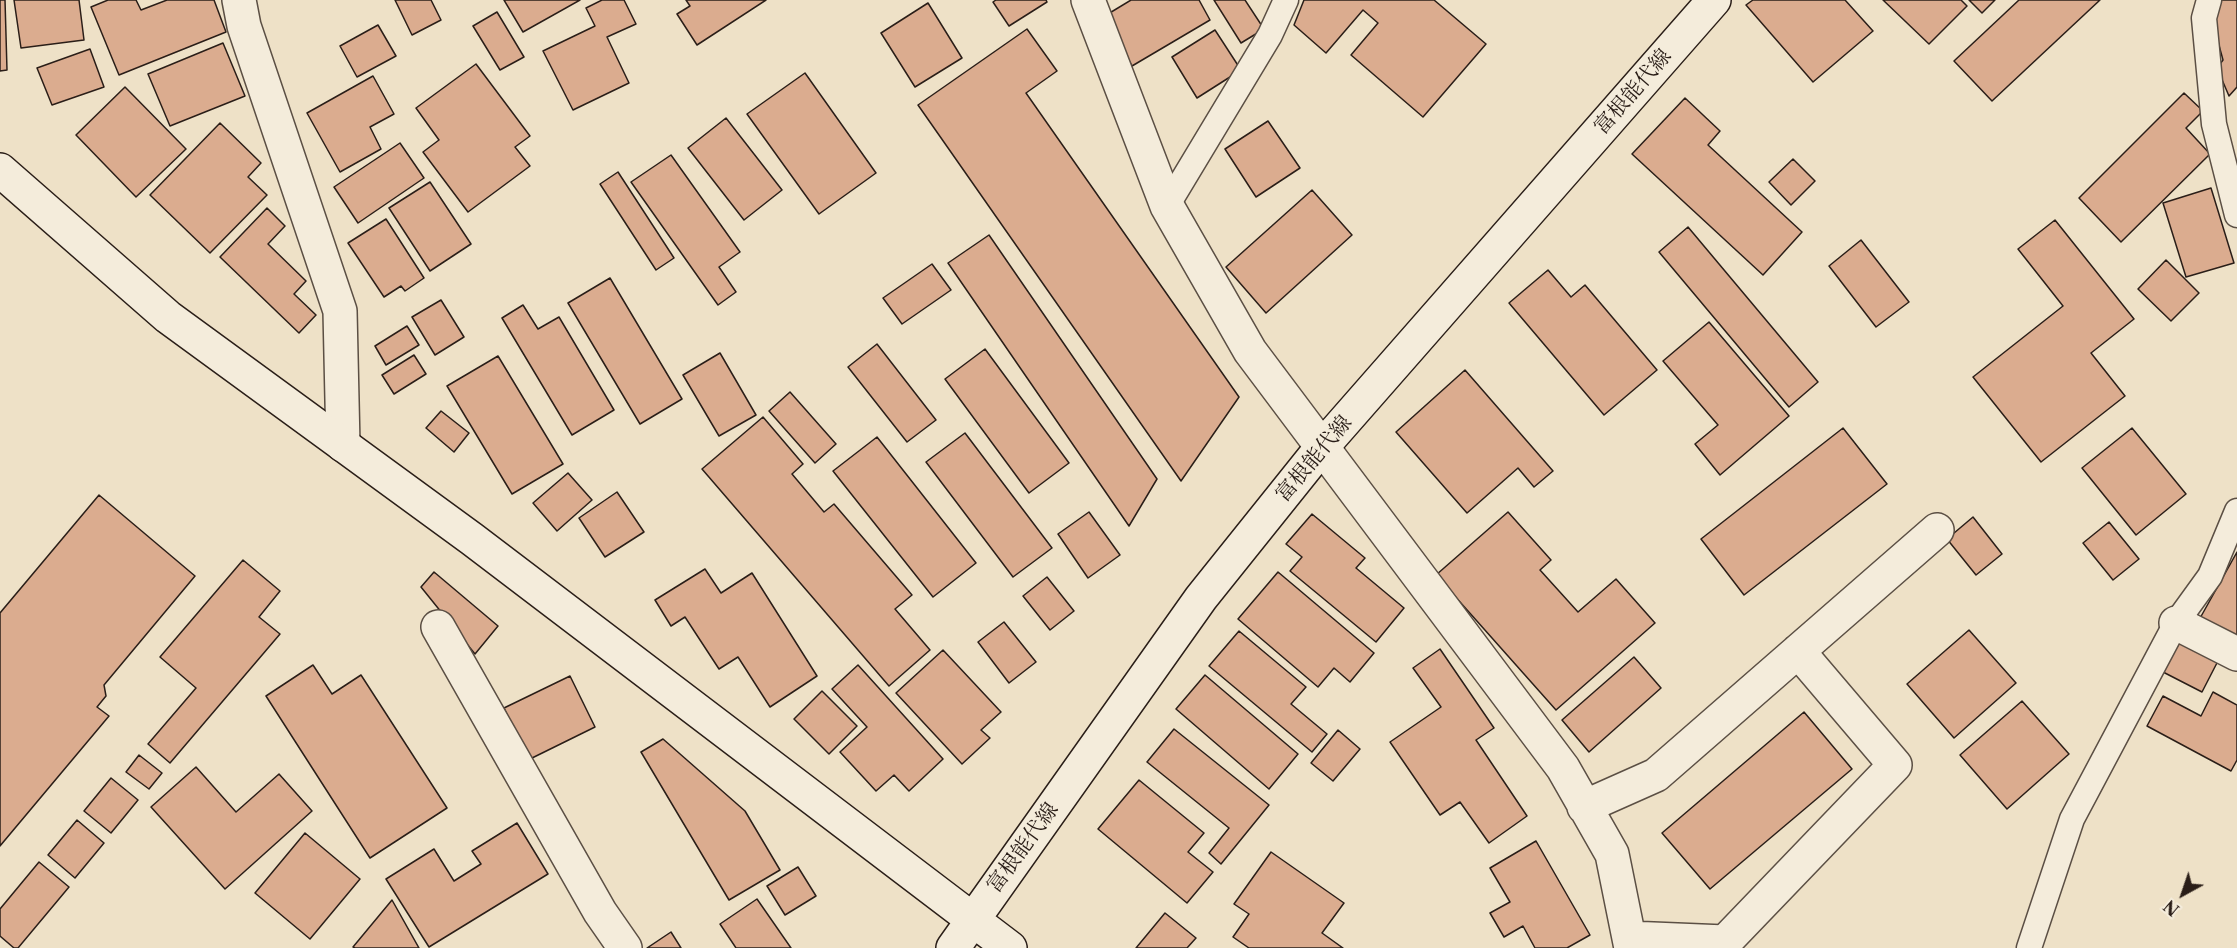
<!DOCTYPE html>
<html>
<head>
<meta charset="utf-8">
<style>
  body { margin:0 }
  #map { position:relative; width:2237px; height:948px; overflow:hidden; background:#eee1c7; font-family:"Libre Caslon Text",serif }
  canvas { display:block }
  .north { position:absolute; left:2153px; top:864px; width:60px; height:60px; -webkit-text-stroke:4px #f4ecdb; paint-order:stroke; rotate:220deg; font-size:16px; font-weight:700; line-height:24px; text-align:center; color:#2a1e18 }
  .north::after { content:''; display:block; margin:auto; width:21px; height:27px; background:#2a1e18; clip-path:polygon(50% 0,100% 100%,50% 72%,0 100%) }
</style>
</head>
<body>
<div id="map">
<canvas width="2237" height="948"></canvas>
<div class="north">N</div>
</div>
<script>
const ctx = document.querySelector('canvas').getContext('2d');
ctx.lineJoin = 'round';
function paint(path, color) {
  ctx.fillStyle = color;
  ctx.fill(path, 'evenodd');
}
function stroke(path, color, width, dash) {
  ctx.strokeStyle = color;
  ctx.lineWidth = width;
  ctx.lineCap = dash ? 'butt' : 'round';
  ctx.setLineDash(dash || []);
  ctx.stroke(path);
}
function label(font, color, halo, rows, align = 'center') {
  ctx.font = font + ' "Libre Caslon Text","Noto Serif JP",serif';
  ctx.lineWidth = 5;
  ctx.setLineDash([]);
  ctx.textBaseline = 'middle';
  ctx.strokeStyle = halo;
  ctx.fillStyle = color;
  for (const [text, x, y, turn = 0] of rows) {
    ctx.save();
    ctx.translate(x, y);
    ctx.rotate((+turn || 0) * Math.PI / 180);
    ctx.textAlign = isNaN(turn) ? turn : align;
    if (halo) ctx.strokeText(text, 0, 0);
    ctx.fillText(text, 0, 0);
    ctx.restore();
  }
}
const building = new Path2D(`
  M0 0H5L7 70 0 71Z
  M14 0H79L84 40 21 48Z
  M108 0H136L141 10 167 0H214L226 32 119 75 91 7Z
  M395 0H431L441 20 412 35Z
  M504 0H580L523 32Z
  M602 0H624L636 24 607 37 629 83 573 110 543 51 595 26 586 8Z
  M686 0H766L697 45 677 14 690 6Z
  M996 0H1046L1047 2 1009 26 993 2Z
  M1131 0H1199L1210 20 1132 66 1103 17Z
  M1214 0H1245L1264 29 1241 43Z
  M1304 0H1434L1486 44 1423 117 1351 55 1378 23 1363 10 1326 53 1294 25Z
  M1753 0H1845L1873 31 1813 82 1746 5Z
  M1883 0H1961L1967 6 1929 44Z
  M1969 0H1995L1982 13Z
  M2019 0H2100L1992 101 1954 61Z
  M2218 0H2237V87L2229 96 2217 68 2223 60 2214 27Z
  M928 3 962 58 915 87 881 33Z
  M497 12 524 57 500 70 473 26Z
  M378 25 396 56 357 77 340 46Z
  M1027 29 1057 71 1026 93 1239 397 1181 481 918 105Z
  M1215 30 1241 70 1197 98 1172 57Z
  M223 43 245 96 170 126 148 74Z
  M90 49 104 87 52 105 37 68Z
  M476 64 530 136 515 147 530 166 468 212 423 152 439 140 416 108Z
  M805 73 876 173 819 214 747 114Z
  M373 76 394 114 370 127 381 149 340 172 307 113Z
  M125 87 186 149 136 197 76 135Z
  M2184 93 2203 111 2186 128 2210 154 2121 242 2079 198Z
  M1685 98 1720 131 1708 145 1802 232 1763 275 1632 154Z
  M726 118 782 190 744 220 688 148Z
  M1268 121 1300 168 1256 197 1225 149Z
  M220 123 261 163 248 177 267 195 210 253 150 195Z
  M400 143 424 178 358 223 334 187Z
  M671 155 740 252 719 267 736 292 718 305 631 182Z
  M1793 159 1815 181 1791 205 1769 182Z
  M618 172 674 258 656 270 600 184Z
  M430 182 471 244 430 271 389 208Z
  M2211 188 2234 263 2186 277 2163 203Z
  M1312 190 1352 235 1266 313 1226 267Z
  M267 208 285 226 268 244 306 281 294 294 316 315 299 333 220 257Z
  M386 219 424 278 405 291 401 286 384 297 348 243Z
  M2055 220 2134 319 2091 353 2125 396 2041 462 1973 377 2063 306 2018 249Z
  M1688 227 1818 382 1789 407 1659 252Z
  M989 235 1157 479 1129 526 948 263Z
  M1861 240 1909 302 1876 327 1829 266Z
  M2166 260 2199 293 2171 321 2138 289Z
  M932 264 951 290 902 324 883 298Z
  M1548 270 1571 297 1585 285 1657 370 1604 415 1509 303Z
  M610 278 682 399 640 424 568 303Z
  M441 300 464 337 435 355 412 317Z
  M523 305 538 329 559 317 614 410 572 435 502 318Z
  M1709 322 1789 416 1720 475 1695 444 1718 425 1663 361Z
  M407 326 419 345 386 365 375 346Z
  M877 344 936 420 907 442 848 367Z
  M985 349 1069 463 1029 493 945 379Z
  M720 353 756 415 719 436 683 375Z
  M414 355 426 374 394 394 382 375Z
  M498 356 563 464 512 494 447 386Z
  M1465 370 1553 471 1534 487 1518 468 1467 513 1396 432Z
  M790 392 836 444 815 463 769 411Z
  M441 411 469 433 454 452 426 428Z
  M763 417 803 464 792 474 824 512 834 504 912 595 895 609 930 650 889 686 702 469Z
  M1843 428 1887 484 1744 595 1701 539Z
  M2132 428 2186 494 2136 535 2082 468Z
  M965 433 1052 548 1013 577 926 462Z
  M877 437 976 563 933 597 833 471Z
  M568 473 592 500 557 531 533 503Z
  M617 492 644 532 605 557 579 518Z
  M99 495 195 576 104 685 106 696 97 707 109 716 0 846V613Z
  M1089 512 1120 555 1088 578 1058 534Z
  M1508 512 1551 560 1540 570 1578 612 1616 579 1655 623 1556 710 1436 575Z
  M1312 514 1365 558 1356 568 1404 608 1376 642 1290 571 1302 557 1286 544Z
  M1973 517 2002 554 1976 575 1947 539Z
  M2109 522 2139 559 2113 580 2083 543Z
  M2237 552V641L2199 620Z
  M243 560 280 591 259 617 280 634 170 763 148 744 196 688 160 657Z
  M705 569 721 593 752 573 817 676 770 707 738 657 719 669 685 617 671 626 655 600Z
  M434 572 498 626 475 654 421 587Z
  M1278 572 1374 653 1350 682 1334 668 1318 687 1238 619Z
  M1047 577 1074 611 1050 630 1023 596Z
  M1004 622 1036 662 1009 683 978 642Z
  M1969 630 2016 683 1954 738 1907 684Z
  M1239 631 1306 687 1291 704 1327 734 1312 752 1209 666Z
  M2180 639 2219 659 2202 692 2163 672Z
  M1440 649 1494 728 1476 740 1527 816 1489 843 1460 802 1440 815 1390 742 1441 707 1413 668Z
  M943 650 1001 712 981 730 990 738 962 764 896 693Z
  M1634 657 1661 688 1589 752 1562 720Z
  M313 665 332 694 361 675 447 808 370 858 266 696Z
  M858 665 943 759 909 791 894 775 876 791 840 752 867 727 832 689Z
  M1205 675 1298 754 1269 789 1176 709Z
  M570 676 595 727 528 760 504 708Z
  M822 691 857 726 829 754 794 719Z
  M2213 692 2237 705V760L2231 771 2147 726 2163 696 2201 716Z
  M2022 701 2069 754 2007 809 1960 755Z
  M1804 712 1852 769 1710 889 1662 833Z
  M1174 729 1269 805 1221 864 1209 853 1229 828 1147 762Z
  M1338 730 1360 749 1333 781 1311 763Z
  M663 739 745 811 780 870 729 900 641 752Z
  M139 755 162 773 149 789 126 772Z
  M196 767 236 812 279 774 312 811 225 889 151 807Z
  M111 778 138 800 111 833 84 811Z
  M1139 780 1204 833 1188 852 1213 872 1187 903 1098 829Z
  M77 820 104 843 75 878 48 855Z
  M517 823 548 874 429 947 386 879 434 849 454 881 481 864 472 851Z
  M305 833 360 879 310 939 255 893Z
  M1536 841 1590 935 1567 948H1535L1523 926 1504 937 1490 913 1510 902 1490 868Z
  M1271 852 1344 903 1322 933 1343 948H1249L1233 937 1249 914 1234 904Z
  M39 862 69 887 18 948H14L0 936V909Z
  M798 867 816 896 785 915 767 886Z
  M757 899 791 948H736L720 924Z
  M392 900 419 948H355L353 947Z
  M1165 913 1196 938 1187 948H1136Z
  M671 932 681 948H647Z`);
const lane = new Path2D(`
  M2209 0 2204 18 2214 124 2237 215
  M1167 206 1270 35 1286 0
  M2029 948 2072 819 2176 623 2210 576 2237 511`);
const street = new Path2D(`
  M239 0 244 26 340 311 343 445
  M1088 0 1167 206 1250 351 1563 768 1612 854 1631 948
  M2176 623 2237 654
  M438 627 600 912 625 948
  M1584 807 1656 775 1937 530
  M1629 938 1725 942 1895 765 1798 651`);
const secondary = new Path2D(`
  M0 170 168 317 472 539 1010 948
  M953 948 1201 598 1322 447 1714 0`);
const streetNames = [
  ["富根能代線",1633,92,-49],
  ["富根能代線",1314,459,-50],
  ["富根能代線",1023,848,-54]
];
paint(building, '#dbac8f');
stroke(building, '#2a1e18', 1.5);
stroke(lane, '#5b4f44', 27);
stroke(street, '#5b4f44', 36);
stroke(secondary, '#2a1e18', 36);
stroke(lane, '#f4ecdb', 24);
stroke(street, '#f4ecdb', 33);
stroke(secondary, '#f4ecdb', 33);
label('21px', '#2a1e18', '#f4ecdb', streetNames);
</script>
</body>
</html>
